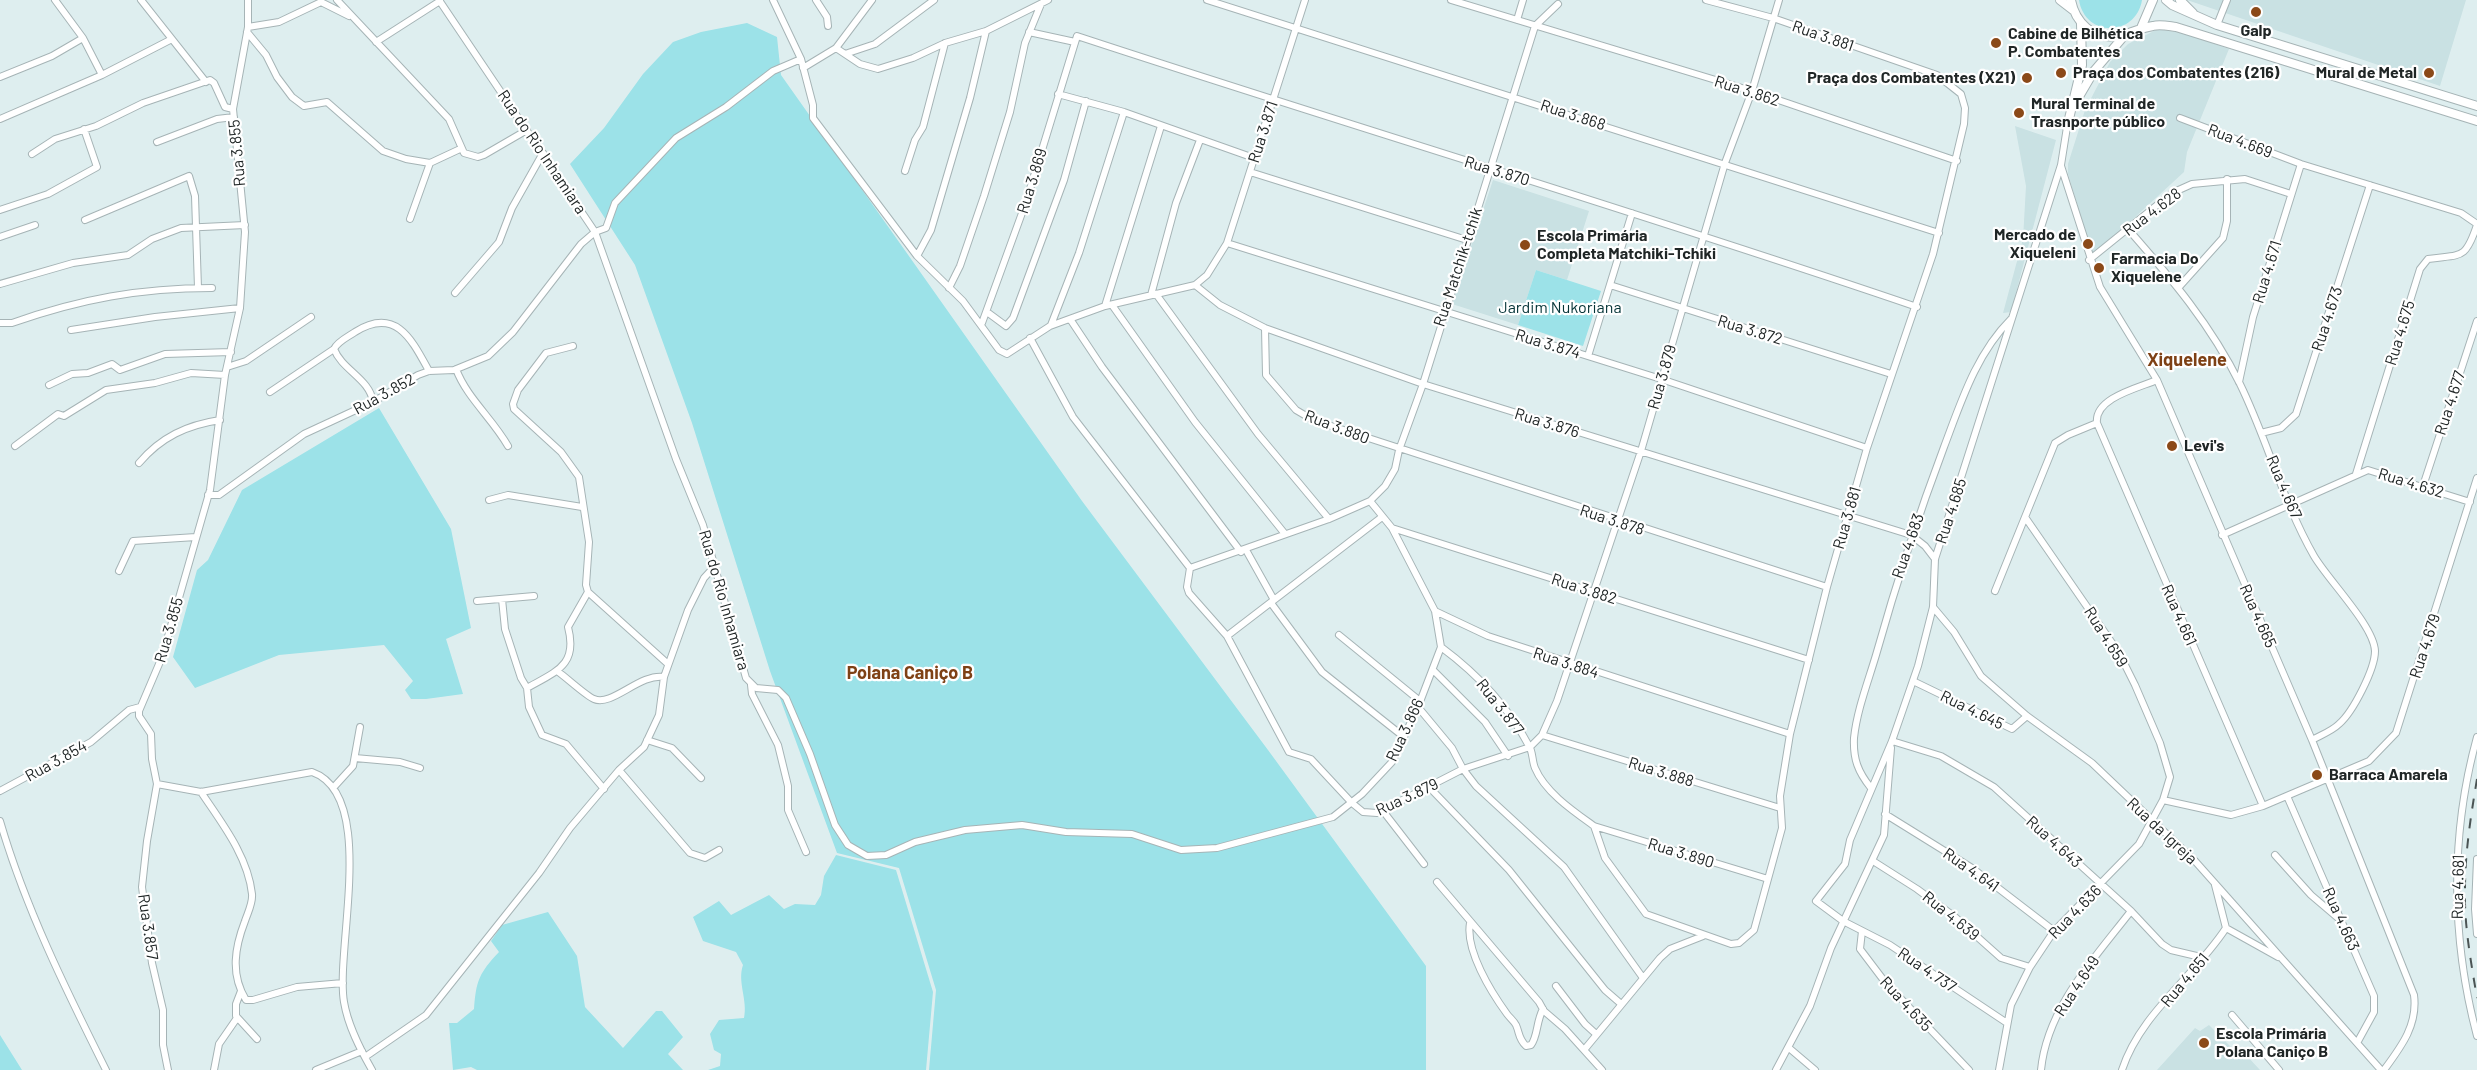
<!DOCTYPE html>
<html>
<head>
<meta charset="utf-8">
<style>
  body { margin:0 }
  canvas { display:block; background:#deeeef }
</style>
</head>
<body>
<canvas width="2477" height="1070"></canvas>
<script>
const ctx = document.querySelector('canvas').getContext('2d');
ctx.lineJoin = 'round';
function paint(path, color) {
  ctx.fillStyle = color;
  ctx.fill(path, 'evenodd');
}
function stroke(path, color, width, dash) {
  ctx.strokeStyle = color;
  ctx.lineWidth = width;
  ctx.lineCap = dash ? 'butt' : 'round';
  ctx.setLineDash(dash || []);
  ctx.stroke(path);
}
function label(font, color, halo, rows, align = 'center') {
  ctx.font = font + ' Barlow,sans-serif';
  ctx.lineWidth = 4.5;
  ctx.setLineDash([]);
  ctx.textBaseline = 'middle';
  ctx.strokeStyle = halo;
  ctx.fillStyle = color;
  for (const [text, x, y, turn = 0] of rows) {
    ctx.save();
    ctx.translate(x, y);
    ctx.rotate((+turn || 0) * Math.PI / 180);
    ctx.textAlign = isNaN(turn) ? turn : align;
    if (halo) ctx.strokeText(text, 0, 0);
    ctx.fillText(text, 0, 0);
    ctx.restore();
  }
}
const built = new Path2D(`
  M2187 0H2466L2440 86Z
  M2158 29 2187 34 2229 49 2187 152 2184 172 2093 256 2068 174V164L2085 110 2110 62 2128 44Z
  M2015 126 2056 140 2011 312 2003 313 2023 239 2026 186Z
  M1493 180 1589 211 1567 280 1536 270 1518 325 1452 304Z
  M2209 1025 2241 1057 2247 1056 2260 1070H2157L2195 1028 2200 1031Z`);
const green = new Path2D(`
  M2079 0H2142C2136 37 2085 38 2079 0Z
  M747 23 777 37 781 75 1082 501 1268 750 1426 966V1070H929L936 990 899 868 837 853 770 671 692 423 635 265 570 164 604 128 643 74 673 42 701 32Z
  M1536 270 1601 291 1583 346 1518 325Z
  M379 408 451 529 471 628 446 639 463 694 426 699H411L405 690 413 681 384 645 279 655 195 688 173 657 197 570 208 560 242 490Z
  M836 855 896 870 933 992 926 1070H708L720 1066 721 1054 714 1050 710 1034 719 1020 744 1018C748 1000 737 982 743 965L736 952 703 941 693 917 719 901 731 915 769 895 784 909 795 904 815 905 821 895 824 876Z
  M548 912 577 956 585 1007 623 1048 656 1011H662L683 1037 668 1054 683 1070H477L471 1067 453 1070 449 1023H457L474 1009C476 981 479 973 499 952L491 941 502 925Z
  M0 1035 22 1070H0Z`);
const street = new Path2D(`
  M141 0 206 82
  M337 0 449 119 464 153 478 157 484 155 527 130
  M439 0 595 232 676 459 703 525 746 678 756 688 778 690 786 698 810 754 835 825 848 845 867 856 886 855 915 842 965 830 1022 825 1066 832 1132 834 1181 850 1217 848 1333 817 1362 794 1392 762 1418 707 1441 647 1435 611 1392 528
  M773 0 801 59 813 105V118L917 256 963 301 999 350 1007 354 1050 326 1105 306 1195 285 1207 275 1227 243 1305 0
  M816 0 827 17 828 26
  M1207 0 1939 233
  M1451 0 1752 91 1957 161
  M1517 20 1523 0
  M2217 25 2227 0
  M1535 26 1558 4
  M248 27 279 22 321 2 349 16
  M247 32 266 55 277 77 292 97 304 106 327 102 383 151 406 159 430 163 410 219
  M1029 32 1075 42
  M83 38 102 75
  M376 42 440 1
  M836 48 860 64 878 69 913 58 945 43 986 31 1048 0
  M845 54 875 44 934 0
  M803 68 836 48 872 0
  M0 77 52 56 83 38 55 0
  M1058 94 1124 112 1254 158
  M2180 118 2301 164 2461 213 2477 224
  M0 119 102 75 170 40
  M157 142 217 119 234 117
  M32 154 55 139 96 126 143 103 210 80 214 83 225 107 233 109
  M430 163 460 149
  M2061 166 2100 287 2157 380 2312 740 2414 995C2418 1025 2401 1047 2384 1070
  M905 171 915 140 923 127 945 43
  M1250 172 1467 240
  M0 210 48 194 97 167 84 129
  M85 220 189 176 195 196 198 288
  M2128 229C2171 278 2211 325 2240 384 2267 439 2283 502 2314 556 2328 580 2374 626 2375 651 2375 669 2353 712 2339 724 2332 731 2321 735 2312 740
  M0 237 35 225
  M1227 243 1661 379 1867 448
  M917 256 931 230 970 98 986 31
  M2089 260 2172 193 2192 184 2245 179 2291 194
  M0 284 73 263 128 255 152 239 181 228 245 225
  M1195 285 1220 305 1265 328 1423 384 1911 535 1925 546 1935 559
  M1610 285 1891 374
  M2179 287 2223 238 2227 221V179
  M949 288 960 266 984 196 1010 112 1025 43 1041 4
  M455 293 499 242 512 208 543 153
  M1156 294 1258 434 1329 519
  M1151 295 1176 203 1200 140
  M1112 305 1195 422 1285 534
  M1105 306 1161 126
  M987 312 1006 326 1013 318 1064 180 1086 101
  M1070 319 1102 367 1241 552
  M0 323H12C80 299 140 288 212 288
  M982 323 1026 202 1077 36C1357 128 1639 212 1917 307
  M1051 325 1079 253 1124 112
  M1265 328 1266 375 1296 410 1313 420 1827 587
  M71 330 155 317 240 308
  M1030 338 1073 417 1190 568
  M573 346 546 353 518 390 513 404 514 409 561 452 579 477 589 542 586 585 588 592 668 664
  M334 349C342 370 370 379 373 402
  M1588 356 1632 213
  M227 367 246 361 311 317
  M456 369C467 398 492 418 508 446
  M2157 380C2138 388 2094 398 2097 423L2263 806
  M2239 382 2253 317 2301 164
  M49 385 72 374 88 373 112 364 120 370 165 354 231 352
  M270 392 334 349C338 341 348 337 355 332 396 306 412 340 429 371
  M2097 423 2068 435 2055 443 2025 517 2119 653 2135 685 2160 743 2170 777 2163 800 2231 815 2263 806 2369 761 2396 733 2477 478
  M2261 433 2281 428 2296 414 2370 185
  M15 446 58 414 64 416 106 390 155 383 191 373 225 375
  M139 463C161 437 187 425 220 420
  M2356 474 2420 269 2428 259C2461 254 2465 261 2477 225
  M2423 486 2477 321
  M208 495H219L304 434 373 402 418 375 429 371 454 370 488 356 513 332 581 244 595 232 606 228 615 203 676 138 726 107 773 71 801 59
  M489 500 508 495 582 507
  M1370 501 1392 528 1809 660
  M2222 535 2368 470 2470 502
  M1246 550 1274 600
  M1190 568 1187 587 1189 593 1227 636 1289 752 1311 759 1352 803 1363 812 1377 813 1463 769 1530 747 1542 735 1557 701 1641 451 1725 163 1752 91 1779 0
  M1190 568 1329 519 1370 501 1385 486 1395 469 1399 450 1423 384 1535 26
  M119 571 133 541 196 537
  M1995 591 2025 517
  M502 599 505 629 521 678 527 688 529 707 542 735 566 744 604 789
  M477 601 534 596
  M1271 603 1322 672 1404 737
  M1933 607 1954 632 1981 676 2027 716 2092 763 2195 861 2381 1070
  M1435 611 1488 636 1790 734
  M1339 635 1420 701
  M1227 636 1382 517
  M1441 647C1476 673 1508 706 1529 746 1533 752 1532 761 1535 768 1545 792 1573 811 1594 826L1768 879
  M1433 670 1485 722 1508 756
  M557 671C566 677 586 696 594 699 612 707 640 673 664 677
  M1913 681 2012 729 2027 716
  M751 685 752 694 778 745 788 786V810L806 852
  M527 688C557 671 578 665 568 627L588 592
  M1418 707 1452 748 1463 769 1476 786 1564 867 1643 978
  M1542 735 1780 808
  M2477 737C2450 835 2451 938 2477 1036
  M647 740 672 748 701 778
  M1892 741 1941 756 1994 787 2131 911 2162 944 2171 950 2205 958
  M355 758 400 762 420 768
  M619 770 690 853 705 858 719 850
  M157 784 201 792 312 772C378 795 335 949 344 1002 348 1026 360 1049 372 1070
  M1429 787 1509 870 1605 990 1620 1003
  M333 788 353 766 360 727
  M1871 788C1858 772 1853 759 1854 738 1857 710 1868 682 1876 655 1896 584 1918 516 1944 447 1961 402 1976 354 2011 319
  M0 791 91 742 129 710 140 707
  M201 792C221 822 248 856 252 894 253 903 248 912 245 921 235 947 230 974 246 1000H253L297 987 343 983
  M2287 796 2374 996V1012L2357 1043
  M1383 811 1424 864
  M1885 814 1972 868 2054 931
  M0 821C25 907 66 990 106 1070
  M1594 826 1605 858 1646 914 1731 944 1739 943 1754 930 1782 828 1780 796 1790 734 1827 587 1867 448 1933 254 1964 124 1965 108 1961 94 1937 75 1773 18 1706 0
  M2275 855 2311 895 2338 918
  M2477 859 2475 909 2477 934
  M1873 861 1917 889 1955 917 2001 958 2030 967
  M1437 882 1539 1002 1544 1011 1565 1029 1602 1070
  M2215 885 2226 928
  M1470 923C1465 950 1491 992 1507 1014 1510 1018 1514 1021 1516 1025 1520 1034 1518 1038 1526 1046L1531 1045C1538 1036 1536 1022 1543 1009
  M2226 928 2278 957
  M1862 931 1860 949 1885 982 1969 1070
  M1556 986 1585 1024 1596 1034
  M241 991 236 1004V1016L257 1039
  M2232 1015 2279 1070
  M2007 1023 1890 945 1843 921 1816 901 1845 864 1850 840 1892 741 1918 666 1933 607 1935 559 2061 165 2067 127
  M1789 1048 1815 1070
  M1584 1050 1660 958 1670 949 1703 936
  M365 1057 426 1015 539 873 570 828 619 770 644 747 659 715 664 677 688 610 704 578 715 566
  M168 1070 163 1045V1010L152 963 142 887 147 841 157 784 152 759 151 734 139 716V711L162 657 210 490 225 375 240 308 245 232 233 109 248 27V0
  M214 1070 219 1044 237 1018
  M316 1070 362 1051
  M1776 1070 1810 1006 1831 948 1884 835 1891 748
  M1999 1070 2011 1005 2030 967 2054 931 2139 844 2163 800
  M2041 1070C2047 1008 2094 959 2131 911
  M2122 1070C2140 1014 2194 977 2226 928`);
const secondary = new Path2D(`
  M2060 0 2073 10
  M2071 0C2075 22 2093 40 2117 36 2129 34 2140 28 2153 26 2160 24 2168 26 2176 27L2477 121
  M2166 0 2172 5 2217 25 2477 106
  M2180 0 2193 13
  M2141 28 2153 0
  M2077 100 2094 71 2124 36
  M2067 127 2082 65 2081 24`);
const rail = new Path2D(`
  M2477 779C2471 815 2465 852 2465 889 2464 925 2471 962 2477 998`);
const markers = [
  [2256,12,6,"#8b4918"],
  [1996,43,6,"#8b4918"],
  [2061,73,6,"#8b4918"],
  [2429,73,6,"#8b4918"],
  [2027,78,6,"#8b4918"],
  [2019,113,6,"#8b4918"],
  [2088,244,6,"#8b4918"],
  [1525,245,6,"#8b4918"],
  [2099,268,6,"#8b4918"],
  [2172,446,6,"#8b4918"],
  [2317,775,6,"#8b4918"],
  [2204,1043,6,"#8b4918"]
];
const poiNames = [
  ["Galp",2256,31,"center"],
  ["Cabine de Bilhética",2008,34],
  ["P. Combatentes",2008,52],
  ["Praça dos Combatentes (216)",2073,73],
  ["Mural de Metal",2417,73,"right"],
  ["Praça dos Combatentes (X21)",2015,78,"right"],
  ["Mural Terminal de",2031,104],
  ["Trasnporte público",2031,122],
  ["Mercado de",2076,235,"right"],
  ["Xiqueleni",2076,253,"right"],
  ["Escola Primária",1537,236],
  ["Completa Matchiki-Tchiki",1537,254],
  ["Farmacia Do",2111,259],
  ["Xiquelene",2111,277],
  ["Levi's",2184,446],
  ["Barraca Amarela",2329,775],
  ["Escola Primária",2216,1034],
  ["Polana Caniço B",2216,1052]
];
const streetNames = [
  ["Rua 3.881",1823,36,19],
  ["Rua 3.862",1747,91,18],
  ["Rua 3.868",1573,115,18],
  ["Rua 3.871",1263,132,-72],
  ["Rua 4.669",2240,141,21],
  ["Rua do Rio Inhamiara",542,152,56],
  ["Rua 3.855",237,153,-95],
  ["Rua 3.870",1497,171,17],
  ["Rua 3.869",1032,181,-73],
  ["Rua 4.628",2152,212,-37],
  ["Rua Matchik-tchik",1458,267,-72],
  ["Rua 4.671",2267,272,-73],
  ["Rua 4.673",2327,319,-72],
  ["Rua 3.872",1750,330,17],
  ["Rua 4.675",2400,333,-73],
  ["Rua 3.874",1548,344,17],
  ["Rua 3.879",1662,377,-74],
  ["Rua 3.852",384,394,-29],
  ["Rua 4.677",2450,403,-72],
  ["Rua 3.876",1547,423,17],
  ["Rua 3.880",1337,427,21],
  ["Rua 4.632",2411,483,17],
  ["Rua 4.667",2284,487,67],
  ["Rua 4.685",1951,511,-72],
  ["Rua 3.881",1847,518,-74],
  ["Rua 3.878",1612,520,18],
  ["Rua 4.683",1908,546,-71],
  ["Rua 3.882",1584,589,18],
  ["Rua do Rio Inhamiara",724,600,74],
  ["Rua 4.661",2179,615,66],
  ["Rua 4.665",2258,616,66],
  ["Rua 3.855",169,630,-74],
  ["Rua 4.659",2106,637,58],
  ["Rua 4.679",2425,646,-72],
  ["Rua 3.884",1566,663,18],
  ["Rua 3.877",1500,707,52],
  ["Rua 4.645",1972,710,26],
  ["Rua 3.866",1405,730,-65],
  ["Rua 3.854",56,761,-29],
  ["Rua 3.888",1661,772,17],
  ["Rua 3.879",1407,797,-25],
  ["Rua da Igreja",2162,831,43],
  ["Rua 4.643",2054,842,42],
  ["Rua 3.890",1681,853,17],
  ["Rua 4.641",1971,870,35],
  ["Rua 4.681",2458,887,-89],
  ["Rua 4.636",2075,912,-46],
  ["Rua 4.639",1951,916,39],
  ["Rua 4.663",2341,919,66],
  ["Rua 3.857",148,927,82],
  ["Rua 4.737",1927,970,34],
  ["Rua 4.651",2185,980,-50],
  ["Rua 4.649",2077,986,-57],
  ["Rua 4.635",1906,1004,47]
];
const parkNames = [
  ["Jardim Nukoriana",1560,308]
];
const neighbourhoodNames = [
  ["Xiquelene",2187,360],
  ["Polana Caniço B",910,673]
];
paint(built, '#c9e1e3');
paint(green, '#9ce2e8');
stroke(street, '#a6b4b6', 8);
stroke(secondary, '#a6b4b6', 10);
stroke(street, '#fff', 6);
stroke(secondary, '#fff', 8);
stroke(rail, '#4b5454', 2, [10, 10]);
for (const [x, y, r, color] of markers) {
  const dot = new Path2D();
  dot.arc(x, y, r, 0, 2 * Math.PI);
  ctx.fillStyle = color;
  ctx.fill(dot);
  stroke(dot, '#fff', 2);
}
label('bold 16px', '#202626', '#fff', poiNames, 'left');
label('16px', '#202626', '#fff', streetNames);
label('16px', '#053437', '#fff', parkNames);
label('bold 18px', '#7e4115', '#fff', neighbourhoodNames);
</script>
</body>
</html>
